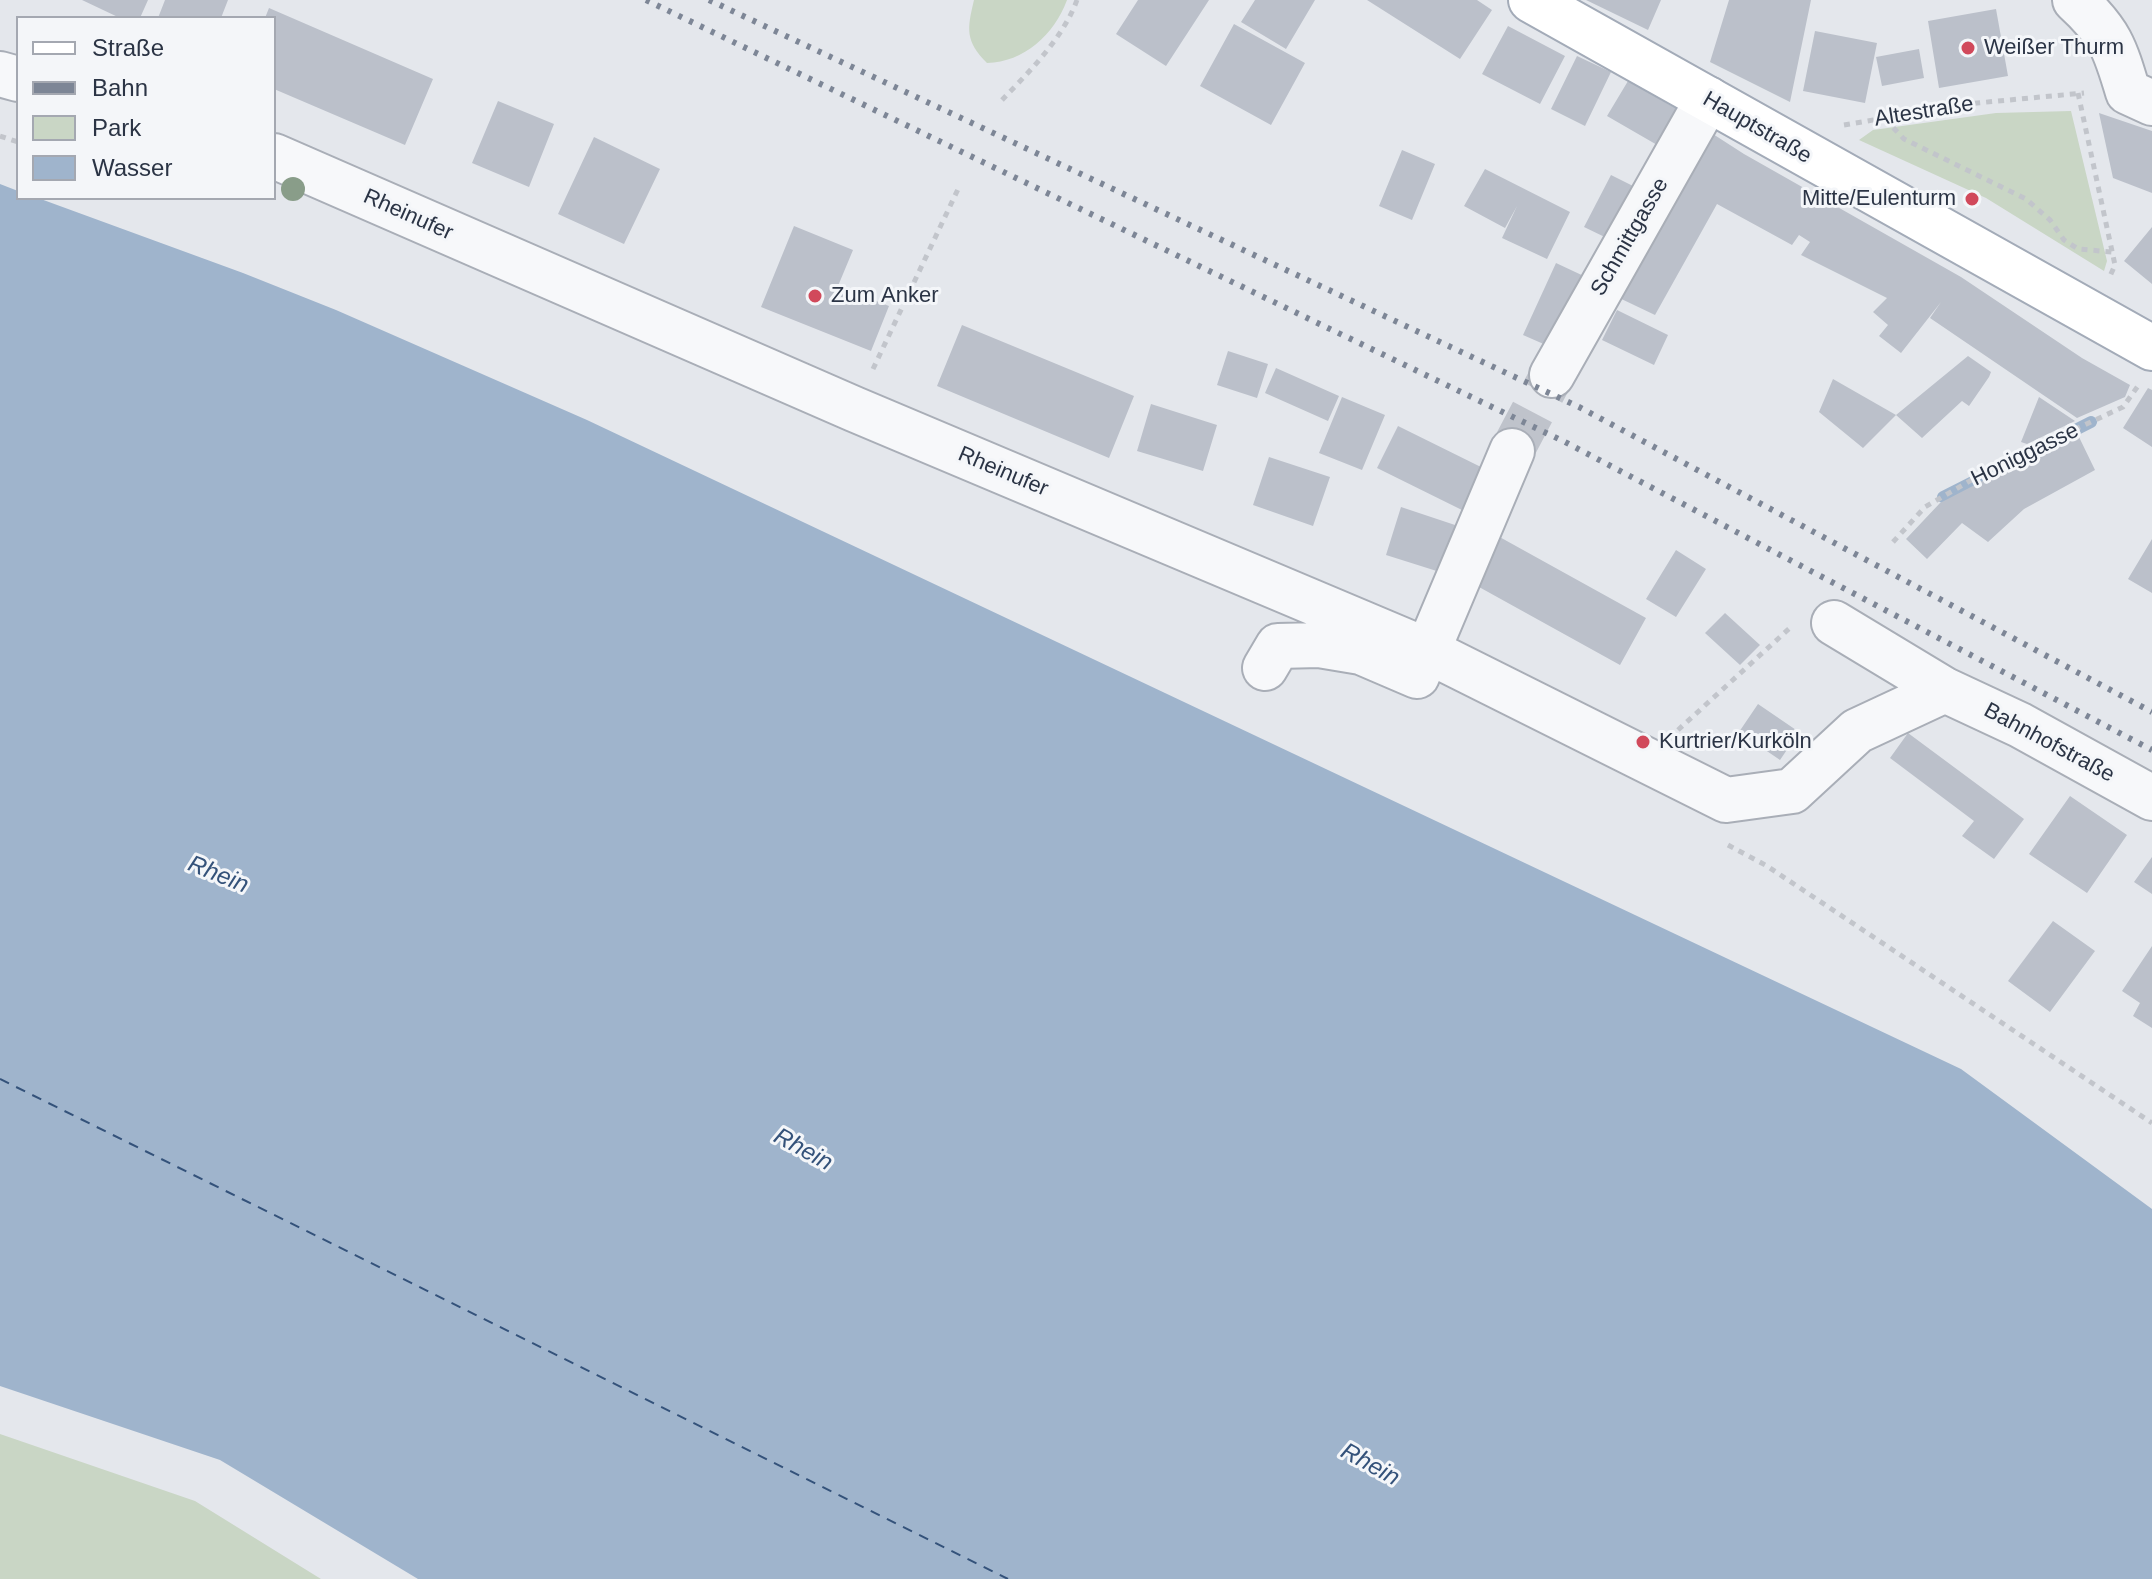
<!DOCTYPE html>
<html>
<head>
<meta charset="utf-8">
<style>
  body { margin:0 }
  #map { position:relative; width:2152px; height:1579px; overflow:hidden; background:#e4e7ec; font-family:Arial,sans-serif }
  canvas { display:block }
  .legend { position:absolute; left:16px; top:16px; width:260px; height:184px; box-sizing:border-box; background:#f4f6f9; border:2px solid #a4a8b1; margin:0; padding:10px 14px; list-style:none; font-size:24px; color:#2b3445 }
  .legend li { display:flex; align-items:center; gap:16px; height:40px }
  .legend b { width:40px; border:2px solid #a4a8b1 }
</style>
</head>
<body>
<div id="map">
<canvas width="2152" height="1579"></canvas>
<ul class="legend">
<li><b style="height:10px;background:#fff"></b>Straße</li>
<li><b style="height:10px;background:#7d8696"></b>Bahn</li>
<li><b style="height:22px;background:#c9d6c5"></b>Park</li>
<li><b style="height:22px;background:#9fb4cc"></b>Wasser</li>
</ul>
</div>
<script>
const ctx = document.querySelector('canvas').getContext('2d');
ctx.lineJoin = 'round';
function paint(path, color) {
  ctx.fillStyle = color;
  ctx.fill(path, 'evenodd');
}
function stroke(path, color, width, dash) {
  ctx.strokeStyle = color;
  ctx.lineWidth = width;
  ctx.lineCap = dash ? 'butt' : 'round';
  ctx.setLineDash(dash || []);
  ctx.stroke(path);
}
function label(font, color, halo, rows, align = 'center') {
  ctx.font = font + ' Arial,sans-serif';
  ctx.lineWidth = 6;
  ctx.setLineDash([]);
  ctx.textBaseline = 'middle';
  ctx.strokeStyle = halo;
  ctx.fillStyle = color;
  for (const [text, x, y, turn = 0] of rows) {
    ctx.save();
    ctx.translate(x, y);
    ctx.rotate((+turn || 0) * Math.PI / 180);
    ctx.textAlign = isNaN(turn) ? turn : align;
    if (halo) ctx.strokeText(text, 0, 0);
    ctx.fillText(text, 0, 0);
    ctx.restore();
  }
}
const green = new Path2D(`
  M974 0H1067C1054 35 1024 62 987 63 965 41 967 29 974 0Z
  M2071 111 2107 261 2104 271 1986 198 1859 140 1873 130 1996 113Z
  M0 1434 195 1501 321 1579H0Z`);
const water = new Path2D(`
  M0 184 18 191V198H38L243 273 336 310 587 420 1961 1069 2152 1209V1579H418L220 1460 0 1386Z`);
const stream = new Path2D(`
  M1943 497 2091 422`);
const ferry = new Path2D(`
  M0 1079 1008 1579`);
const building = new Path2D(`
  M82 0H148L140 18H120Z
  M165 0H228L221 18H158Z
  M1138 0H1209L1166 66 1116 34Z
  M1255 0H1315L1286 49 1241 22Z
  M1367 0H1477L1492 10 1460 59Z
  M1586 0H1661L1648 30Z
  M1729 0H1811L1790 102 1710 62Z
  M269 8 433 79 405 145 274 89V18H265Z
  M1996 9 2008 76 1939 88 1928 21Z
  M1234 24 1305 63 1271 125 1200 86Z
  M1508 26 1565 56 1540 104 1482 74Z
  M1815 31 1877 43 1865 103 1803 91Z
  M1919 49 1924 78 1882 86 1876 57Z
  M1577 56 1611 72 1585 126 1551 109Z
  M1628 81 1691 117 1671 153 1607 116Z
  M498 101 554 124 529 187 472 163Z
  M2099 113 2152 131V193L2113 178Z
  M1702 127 1744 154 1961 277 2082 358 2130 385 2125 397 2077 418 1930 318 1941 302 1901 353 1879 336 1888 325 1873 312 1887 298 1801 255 1810 242 1799 235 1792 245 1717 204 1655 315 1613 295Z
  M594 137 660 169 624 244 558 214Z
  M1402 150 1435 164 1412 220 1379 206Z
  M1485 169 1570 212 1547 259 1502 238 1517 206 1505 228 1464 206Z
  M1611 175 1639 189 1613 241 1584 227Z
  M794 226 853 250 838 286 889 306 871 351 761 307Z
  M2152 227V284L2124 261Z
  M1556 263 1588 278 1555 349 1523 335Z
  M1617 310 1668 335 1654 365 1602 340Z
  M962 325 1134 396 1109 458 937 386Z
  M1228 351 1268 364 1257 398 1217 385Z
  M1968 356 1991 372 1989 377 1969 406 1962 401 1922 438 1896 415Z
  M1276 368 1339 396 1328 421 1265 393Z
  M1833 379 1896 415 1863 448 1819 412Z
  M2148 388 2152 390V447L2123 428Z
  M1342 397 1385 415 1362 470 1319 453Z
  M2039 397 2075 421 2027 444 2021 442Z
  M1151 404 1217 425 1203 471 1137 451Z
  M1398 426 1487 470 1466 512 1377 468Z
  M2079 437 2095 470 2024 509 1988 542 1962 523 1927 559 1906 539 1940 503 1994 475Z
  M1269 457 1330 477 1313 526 1253 505Z
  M1401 507 1458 526 1443 573 1386 555Z
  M1496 535 1646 618 1620 665 1470 582Z
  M2152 539V593L2128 579Z
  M1676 550 1706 569 1676 617 1646 599Z
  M1725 613 1760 645 1740 665 1705 633Z
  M1758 704 1799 732 1780 760 1739 732Z
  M1908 733 2024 819 1994 859 1962 836 1974 821 1890 758Z
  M2070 796 2127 835 2087 893 2029 854Z
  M2152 857V894L2134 882Z
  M2053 921 2095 951 2050 1012 2008 981Z
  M2152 946V1028L2133 1016 2140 1003 2122 991Z`);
const minorTunnel = new Path2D(`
  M1512 451 1552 375`);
const path = new Path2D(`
  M2078 93 2115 265 2110 276
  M1002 100C1030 71 1063 38 1077 0
  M1885 119 1904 139 2026 199 2050 220 2064 240 2078 249 2112 252
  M1844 125 1966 104 2084 93
  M0 136 18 142
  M873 369 960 185
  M1893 542 1925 507 1992 468 2123 407 2138 386
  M1678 730 1792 626
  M1728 845 1767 866 2152 1123`);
const minor = new Path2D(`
  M2075 0C2110 32 2115 48 2128 92L2152 103
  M0 74 18 79
  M274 156 854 409 1426 650 1726 800 1792 791 1857 731 1945 690
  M1552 375 1708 99
  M1834 623 1945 690 2020 725 2152 798
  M1265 668 1278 646 1319 645 1361 652 1417 676 1512 451`);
const major = new Path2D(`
  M1531 0 2152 348`);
const rail = new Path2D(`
  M646 0 1565 442 2152 750
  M709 0 1579 407 2152 712`);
const trees = [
  [293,189]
];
const markers = [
  [1968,48,8,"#d1495b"],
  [1972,199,8,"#d1495b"],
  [815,296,8,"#d1495b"],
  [1643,742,8,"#d1495b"]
];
const poiNames = [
  ["Weißer Thurm",1984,48],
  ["Mitte/Eulenturm",1956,199,"right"],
  ["Zum Anker",831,296],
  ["Kurtrier/Kurköln",1659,742]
];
const streetNames = [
  ["Altestraße",1924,112,-9],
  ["Hauptstraße",1757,128,30],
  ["Rheinufer",408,215,24],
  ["Schmittgasse",1630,237,-60],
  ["Honiggasse",2025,455,-26],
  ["Rheinufer",1003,472,23],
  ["Bahnhofstraße",2049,743,28]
];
const waterNames = [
  ["Rhein",218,875,22],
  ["Rhein",803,1150,29],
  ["Rhein",1370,1465,29]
];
paint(green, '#c9d6c5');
paint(water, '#9fb4cc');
stroke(stream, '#9fb4cc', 12);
stroke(ferry, '#34527a', 2, [10, 8]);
paint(building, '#bbc0ca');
stroke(minorTunnel, '#bfc3cb', 44, [44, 22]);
stroke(minor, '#a9aeb7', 48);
stroke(major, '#a3abb8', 48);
stroke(path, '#c2c5cb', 5, [6, 6]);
stroke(minor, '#f7f8fa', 44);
stroke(major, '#fff', 44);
stroke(rail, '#7d8696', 6, [4, 8]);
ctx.fillStyle = '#899d89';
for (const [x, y] of trees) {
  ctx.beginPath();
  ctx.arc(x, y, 12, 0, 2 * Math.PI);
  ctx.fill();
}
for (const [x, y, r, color] of markers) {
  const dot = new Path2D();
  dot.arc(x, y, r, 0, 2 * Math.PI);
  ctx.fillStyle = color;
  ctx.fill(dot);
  stroke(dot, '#f4f6f9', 3);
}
label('22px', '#2b3445', '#f4f6f9', poiNames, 'left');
label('22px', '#2b3445', '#f4f6f9', streetNames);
label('italic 24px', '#34527a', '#f4f6f9', waterNames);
</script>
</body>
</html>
